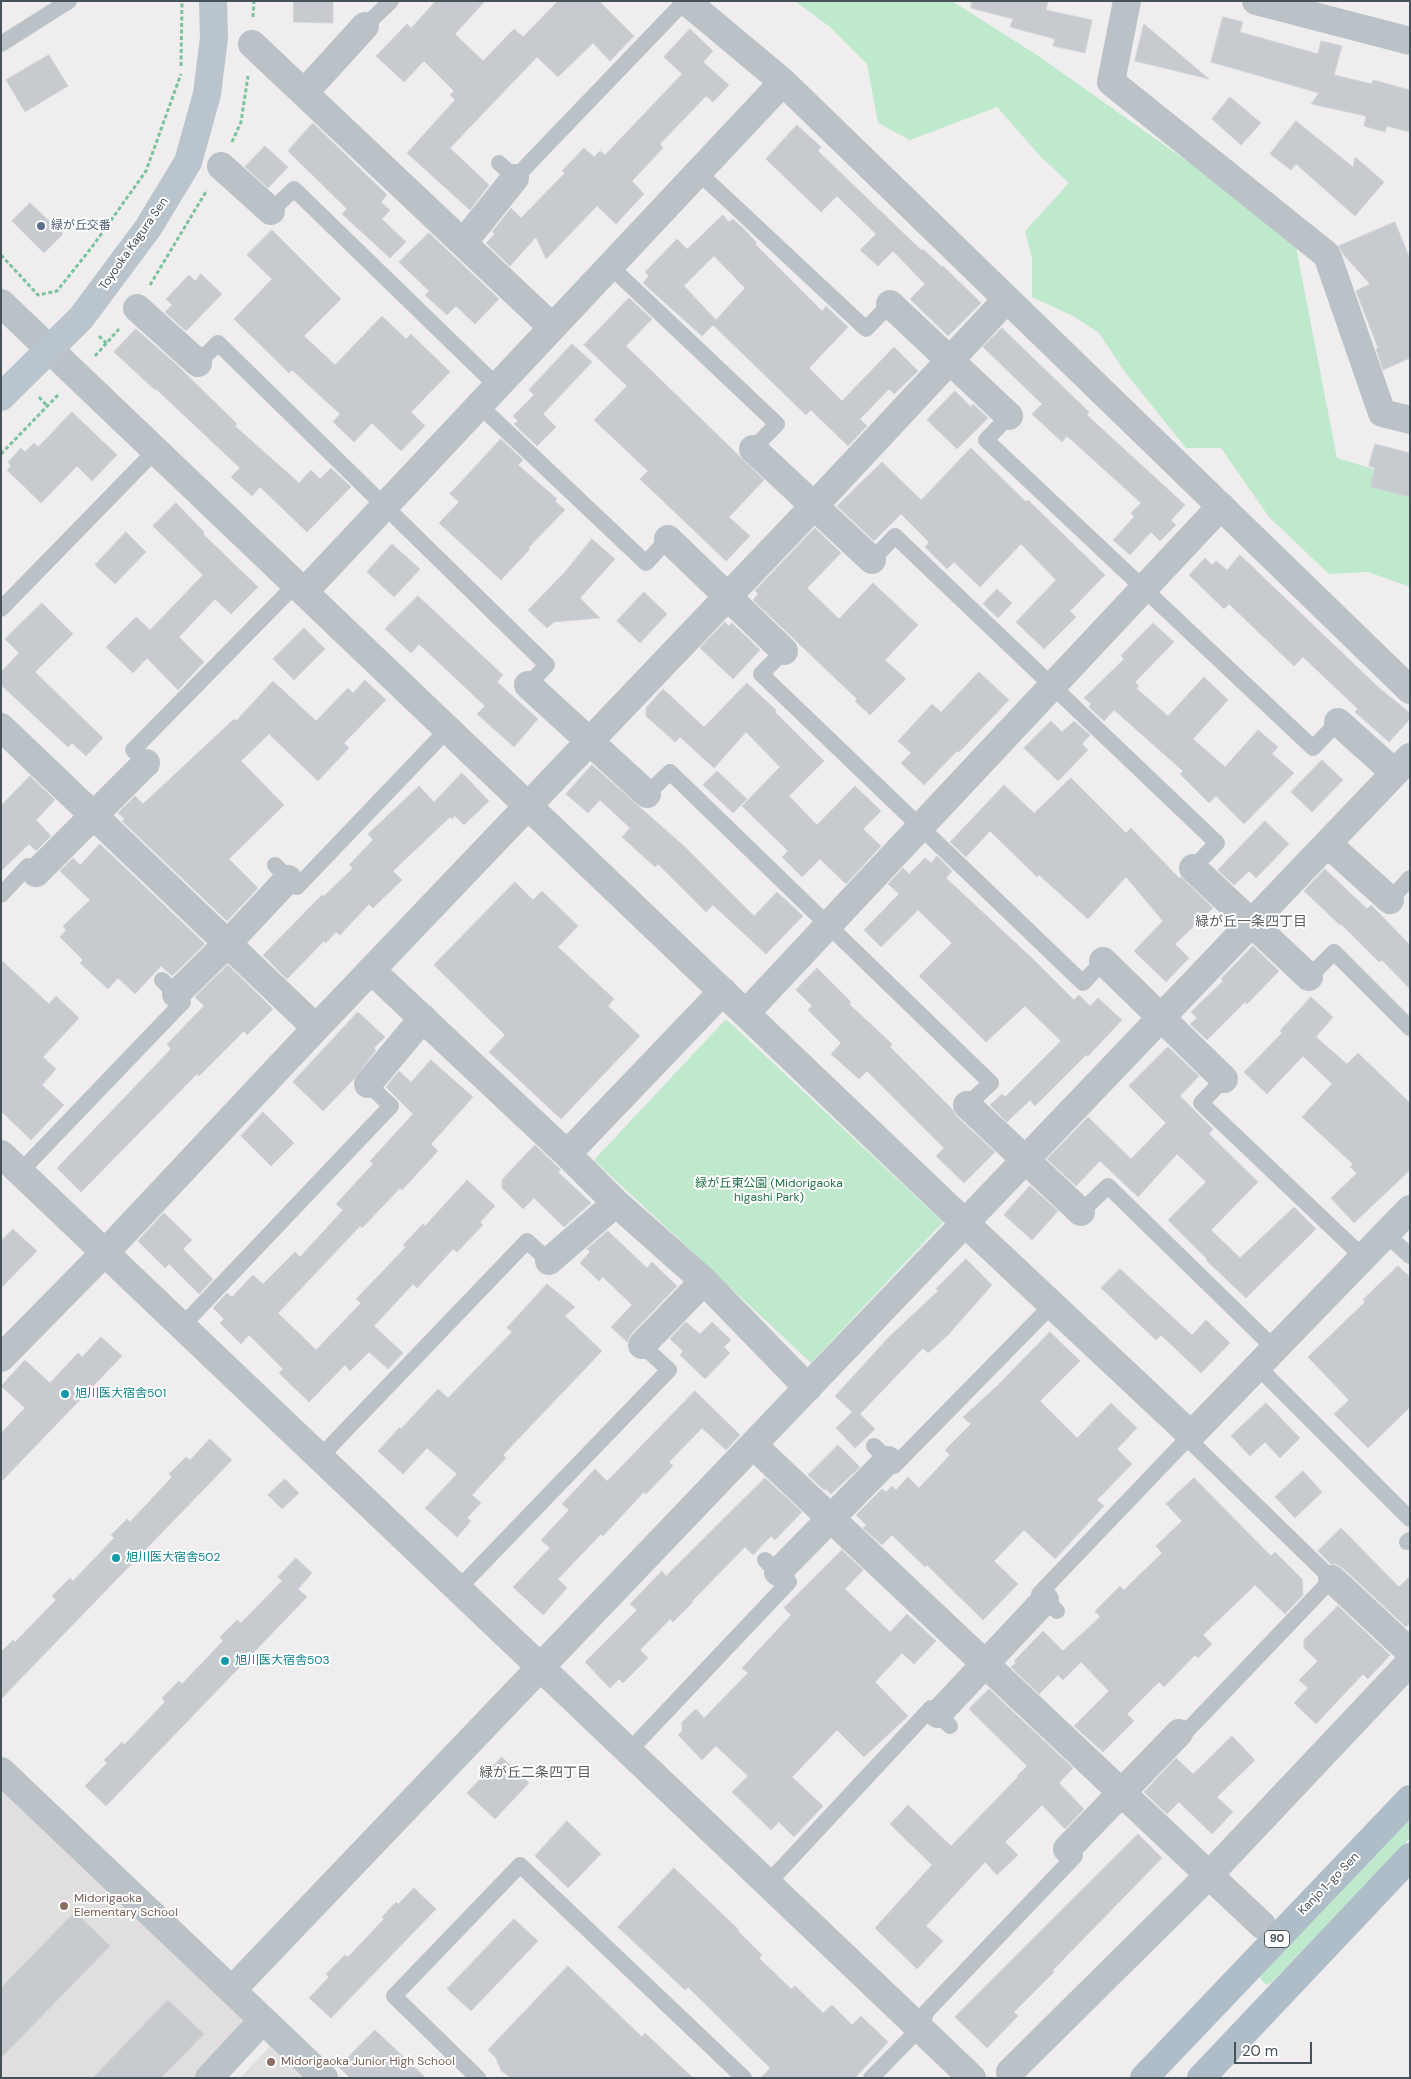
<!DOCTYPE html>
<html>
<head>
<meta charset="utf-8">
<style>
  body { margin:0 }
  #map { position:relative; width:1411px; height:2079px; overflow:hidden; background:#efeded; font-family:"DM Sans",sans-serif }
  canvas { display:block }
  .frame { position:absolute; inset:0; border:2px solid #475158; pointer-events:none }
  .scale { position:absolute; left:1234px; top:2042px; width:78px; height:22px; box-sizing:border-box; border:2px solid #475158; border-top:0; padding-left:6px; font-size:15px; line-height:18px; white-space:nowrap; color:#475158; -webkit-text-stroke:4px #fff; paint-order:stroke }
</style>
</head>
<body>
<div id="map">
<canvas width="1411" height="2079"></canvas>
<div class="frame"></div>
<div class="scale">20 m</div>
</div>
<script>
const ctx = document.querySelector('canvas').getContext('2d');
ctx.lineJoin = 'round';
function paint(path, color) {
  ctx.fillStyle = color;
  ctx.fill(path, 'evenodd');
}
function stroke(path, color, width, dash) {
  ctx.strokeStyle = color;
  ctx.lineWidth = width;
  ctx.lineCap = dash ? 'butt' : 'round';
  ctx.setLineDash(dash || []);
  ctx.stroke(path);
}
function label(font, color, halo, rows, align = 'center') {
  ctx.font = font + ' "DM Sans","Noto Sans JP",sans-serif';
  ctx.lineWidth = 4;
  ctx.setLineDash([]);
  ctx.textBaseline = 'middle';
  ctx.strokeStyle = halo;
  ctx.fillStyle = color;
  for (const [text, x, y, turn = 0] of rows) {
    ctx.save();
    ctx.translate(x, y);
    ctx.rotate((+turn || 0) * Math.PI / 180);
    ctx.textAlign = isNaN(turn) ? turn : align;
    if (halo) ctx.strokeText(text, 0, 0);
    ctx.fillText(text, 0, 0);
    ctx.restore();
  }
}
const education = new Path2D(`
  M1 1788 251 2023 200 2078H1Z
  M270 2046 303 2078H240Z`);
const green = new Path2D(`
  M795 1H952L1040 57 1294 237 1337 458 1410 480V587L1368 572 1329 574 1269 517 1221 448H1186L1124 371 1099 333 1073 316 1032 297V259L1025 231 1069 183 1040 156 997 107 910 140 878 123 867 64 830 27Z
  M726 1019 943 1222 811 1363 594 1160Z
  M1410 1818V1838L1273 1981 1266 1985 1260 1978 1263 1971Z`);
const building = new Path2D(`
  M294 1H333V23L294 22Z
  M436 1H485L455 34 483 61 514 29 523 37 558 1H599L634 36 610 61 593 43 558 77 537 57 450 148 489 185 470 210 407 153 455 100 450 95 454 91 424 61 404 82 376 56 407 24 411 28Z
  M972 1H1048L1046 10 1092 20 1085 53 1053 46 1055 39 1010 27 1013 19 971 8Z
  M1223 17 1243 22 1240 32 1318 54 1321 41 1342 46 1334 75 1372 84 1373 80 1410 90V132L1387 126 1385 132 1364 126 1366 116 1311 104 1319 93 1211 62Z
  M1144 24 1209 79 1135 61Z
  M690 29 713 51 703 62 729 85 713 102 706 96 660 144 663 148 632 181 644 194 616 224 597 206 546 259 536 237 510 266 486 243 495 234 492 232 511 208 521 218 565 173 562 171 584 148 594 157 600 151 605 155 682 74 664 57Z
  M49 55 68 86 25 112 6 80Z
  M1230 97 1261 123 1241 145 1212 119Z
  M1296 121 1353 167 1355 157 1384 182 1355 216 1296 164 1291 170 1270 154Z
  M313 123 387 195 381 202 390 210 382 219 406 242 390 258 342 214 347 209 288 151Z
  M797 125 821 147 818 151 922 251 923 249 942 267 943 266 981 303 948 336 910 299 925 284 893 251 878 266 860 250 876 234 837 196 821 212 766 159Z
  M265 146 288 167 268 188 245 167Z
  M30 203 63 234 44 253 12 221Z
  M723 215 729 222 733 219 743 228 757 243 755 244 822 311 826 306 848 327 809 368 842 401 894 347 918 371 894 394 889 389 860 419 867 426 848 446 811 410 806 415 713 325 702 336 643 283 649 276 645 272 677 239 687 249ZM714 256 745 288 716 320 684 286Z
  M1395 222 1410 259V358L1383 370 1376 349 1378 348 1356 291 1370 284 1343 254 1339 246Z
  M272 230 341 299 304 336 335 365 382 316 406 339 411 334 450 372 411 412 425 426 401 451 372 423 354 442 333 422 340 414 292 370 289 373 234 319 272 279 247 255Z
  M429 233 499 299 475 324 456 306 447 315 425 295 429 291 399 262Z
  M201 274 222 294 186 331 165 312 172 305 166 299 189 275 195 281Z
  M629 298 652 319 626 346 764 480 729 517 750 536 726 561 640 479 648 471 594 420 627 386 584 345Z
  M1002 328 1089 412 1087 415 1185 505 1171 520 1176 525 1160 541 1151 532 1130 555 1113 540 1134 517 1131 513 1141 503 1067 436 1062 442 1032 414 1042 404 983 347Z
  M136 329 178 366 237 424 235 426 299 483 311 470 320 479 331 468 351 487 307 532 260 487 252 496 231 477 240 468 156 389 155 390 114 352Z
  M572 344 592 362 543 414 556 427 537 446 514 424 518 421 513 416 534 395 529 390Z
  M955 391 971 407 973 404 988 418 957 449 927 420Z
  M72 412 117 455 92 481 77 466 41 503 7 470 11 466 8 462 21 448 25 452 34 443 38 447Z
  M501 439 523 460 518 465 557 499 555 501 565 510 528 548 530 549 501 580 439 523 459 502 450 494Z
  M1375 444 1410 453V497L1370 487 1375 468 1369 466Z
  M971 448 1026 502 1028 500 1105 575 1070 611 1076 617 1044 649 1016 622 1056 580 1021 544 980 587 954 562 947 569 925 547 929 542 901 514 874 541 837 506 882 462 921 500Z
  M176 503 204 532 203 534 258 587 231 614 215 599 179 637 204 662 178 690 147 658 133 673 106 647 136 617 150 630 203 575 153 526Z
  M815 528 841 553 807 588 839 619 873 583 918 625 885 660 906 679 870 715 855 701 857 699 753 600 758 594 755 591Z
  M126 532 146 552 115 584 95 565Z
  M592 539 615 559 580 598 600 618 554 622 547 628 528 610 565 572Z
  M392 544 420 569 394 597 367 572Z
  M1240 555 1378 687 1410 713V719L1389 742 1355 712 1358 709 1303 657 1294 666 1229 604 1224 609 1189 575 1205 558 1212 565 1216 561 1227 570Z
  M997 589 1012 603 998 618 983 604Z
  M644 592 667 614 640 643 617 621Z
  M418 596 503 675 497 682 538 719 514 747 477 714 485 706 419 644 411 653 385 629Z
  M42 603 73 634 35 672 103 738 86 756 72 743 68 747 1 685V672L19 653 5 639Z
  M725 622 729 626 732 623 760 650 733 679 700 648Z
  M1153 623 1174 642 1135 682 1139 686 1136 688 1168 716 1204 677 1228 700 1193 739 1225 767 1258 730 1278 747 1272 754 1294 773 1244 824 1216 796 1209 803 1180 774 1183 771 1114 710 1104 721 1089 707 1091 704 1084 698 1124 659 1121 656Z
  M304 628 325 649 294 680 273 659Z
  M979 672 1009 700 959 752 957 751 924 785 901 763 911 753 898 741 932 704 941 712Z
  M365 680 386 700 344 743 349 748 318 781 269 734 241 761 284 805 229 859 258 888 227 921 122 821 125 819 118 813 135 796 143 804 234 719 236 721 273 681 316 721 348 688 353 693Z
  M747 683 776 710 775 712 824 761 789 796 817 825 855 786 881 811 863 829 881 846 846 884 820 859 802 877 782 857 788 851 742 806 780 767 746 732 714 768 680 737 675 742 646 716V708L663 689 704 727Z
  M1051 721 1062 732 1074 721 1090 735 1082 744 1088 750 1058 781 1024 748Z
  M1322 760 1343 780 1312 812 1291 792Z
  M592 765 685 847 754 916 777 892 803 916 766 954 713 905 706 912 658 864 655 867 622 837 630 828 600 800 588 813 566 794Z
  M717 771 747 799 733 813 703 785Z
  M462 773 489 801 464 825 455 816 452 819 450 817 393 871 402 880 373 908 369 904 340 935 336 932 326 943 324 941 287 979 263 955 322 895 324 896 353 868 349 865 373 840 368 834 419 786 434 802Z
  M30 776 55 800 36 820 51 836 36 851 29 844 1 871V806Z
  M1071 778 1126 833 1131 828 1179 878 1181 877 1213 908 1175 944 1189 958 1166 982 1134 951 1163 921 1126 877 1088 919 1039 875 1037 877 990 831 966 857 950 842 1004 785 1034 813Z
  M1265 821 1289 844 1256 878 1249 871 1234 885 1218 870Z
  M100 844 205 944 172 976 161 966 135 994 118 978 108 989 80 963 83 960 60 937 66 930 63 926 90 900 60 871 73 858 80 865Z
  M937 856 952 871 946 878 1036 962 1074 1000 1079 995 1090 1006 1098 998 1122 1020 1088 1056 1086 1055 1035 1106 1030 1100 1007 1122 990 1105 1002 1094 1005 1097 1061 1041 1025 1006 986 1042 919 976 952 943 918 910 881 947 864 930 899 894 888 884 903 868 909 874 925 858 931 863Z
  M1325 869 1367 909 1371 905 1410 945V989L1382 960 1379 962 1341 924 1340 925 1304 891Z
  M515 882 533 900 542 891 578 926 558 947 614 999 608 1006 640 1036 561 1119 489 1052 505 1035 434 965Z
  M1253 946 1279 971 1247 1004 1245 1002 1207 1040 1190 1024 1197 1018 1191 1012 1223 981 1221 979Z
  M1 960 49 1004 56 996 79 1018 43 1057 56 1069 42 1085 64 1105 31 1140 1 1111Z
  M228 965 273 1009 247 1035 244 1031 199 1076 197 1074 81 1192 57 1168 171 1049 167 1044 204 1006 195 997Z
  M817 968 851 1002 849 1004 892 1044 890 1047 952 1109 956 1116 995 1152 964 1183 936 1156 944 1148 867 1071 859 1079 831 1054 841 1043 808 1010 812 1006 796 990Z
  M1311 997 1333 1017 1316 1037 1347 1064 1358 1053 1410 1103V1170L1354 1223 1331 1198 1357 1173 1350 1167 1353 1164 1302 1117 1332 1084 1303 1056 1267 1094 1244 1072 1282 1033 1280 1031Z
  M358 1012 385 1037 374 1048 376 1050 353 1080 323 1111 293 1082Z
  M1168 1047 1199 1076 1180 1096 1213 1129 1209 1134 1258 1182 1211 1230 1240 1258 1294 1207 1316 1229 1246 1298 1206 1260 1207 1259 1168 1220 1206 1182 1177 1154 1138 1197 1100 1161 1076 1186 1047 1159 1088 1117 1131 1159 1166 1123 1129 1086Z
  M431 1060 473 1097 431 1144 438 1151 402 1190 400 1188 362 1228 360 1226 278 1313 316 1350 361 1303 356 1299 406 1247 403 1245 423 1224 425 1226 467 1180 495 1206 480 1222 483 1225 457 1252 453 1249 417 1288 413 1284 374 1326 403 1353 388 1369 369 1352 350 1371 345 1365 309 1402 279 1373 283 1369 249 1335 241 1344 220 1323 224 1319 213 1308 227 1293 232 1297 253 1275 263 1284 295 1252 300 1257 343 1210 336 1204 373 1164 370 1161 413 1114 386 1087 399 1071 411 1082Z
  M263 1112 294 1143 271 1166 241 1136Z
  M535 1145 561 1170 558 1172 591 1203 564 1227 534 1198 523 1209 502 1188V1180Z
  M1030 1186 1058 1211 1032 1240 1004 1215Z
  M164 1213 192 1240 183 1249 213 1279 199 1294 169 1264 165 1268 138 1241Z
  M13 1229 37 1251 1 1288V1241Z
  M608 1231 647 1268 652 1262 677 1286 631 1334 627 1342 611 1327 632 1305 603 1277 599 1281 580 1263 590 1252 587 1249Z
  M966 1259 992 1285 948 1335 928 1353 923 1348 860 1414 875 1429 855 1448 836 1428 852 1412 835 1396 889 1337 938 1291 936 1289Z
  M1398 1266 1410 1277V1407L1368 1448 1334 1414 1349 1400 1308 1357 1365 1302 1363 1300Z
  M1120 1269 1192 1335 1206 1320 1230 1343 1201 1373 1161 1335 1156 1340 1101 1288Z
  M547 1284 575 1307 565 1316 602 1351 503 1455 506 1458 472 1495 481 1503 467 1518 471 1521 457 1537 425 1508 457 1474 427 1448 403 1474 378 1451 400 1427 401 1429 438 1389 448 1398 512 1332 507 1328Z
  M686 1322 700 1334 712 1322 731 1340 724 1347 730 1353 705 1379 680 1355 683 1351 670 1339Z
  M1050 1332 1080 1361 1040 1401 1077 1438 1111 1403 1137 1428 1117 1449 1132 1464 1097 1500 1104 1506 1055 1559 1024 1530 994 1561 1018 1584 983 1620 927 1565 925 1567 892 1535 882 1545 863 1528 866 1525 856 1515 882 1489 886 1492 892 1486 896 1490 908 1477 919 1488 950 1455 945 1450 971 1424 963 1417 998 1385Z
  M101 1337 122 1356 1 1482V1433L25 1408 1 1386 25 1360 50 1383 78 1353 82 1357Z
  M695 1391 740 1435 726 1450 702 1428 669 1462 673 1466 646 1494 644 1492 603 1536 601 1534 558 1579 567 1588 543 1615 513 1587 550 1548 541 1540 569 1510 562 1504 595 1469 607 1481Z
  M1266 1403 1300 1438 1280 1458 1265 1442 1250 1456 1231 1436Z
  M210 1439 232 1460 1 1699V1652L13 1640 15 1642 56 1600 52 1596 70 1578 73 1581 114 1538 111 1535 127 1519 130 1522 172 1477 169 1474 186 1457 190 1460Z
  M838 1445 860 1467 831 1494 826 1489 824 1490 808 1475Z
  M1303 1471 1322 1492 1295 1518 1275 1497Z
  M765 1478 802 1512 775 1540 771 1536 753 1555 745 1547 692 1601 693 1602 673 1622 670 1619 640 1650 648 1658 623 1683 619 1679 610 1688 585 1662 637 1610 630 1604 662 1571 666 1576Z
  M1194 1478 1271 1556 1275 1552 1302 1579 1303 1595 1285 1614 1255 1585 1203 1635 1212 1644 1198 1658 1195 1655 1164 1687 1159 1682 1127 1714 1134 1721 1103 1752 1074 1726 1109 1691 1081 1662 1063 1680 1058 1675 1039 1694 1011 1667 1016 1663 1014 1661 1043 1631 1063 1651 1100 1617 1095 1611 1120 1586 1124 1590 1162 1553 1156 1546 1182 1521 1166 1504Z
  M285 1479 299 1493 282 1509 268 1495Z
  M1341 1528 1399 1587 1410 1576V1623L1406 1627 1343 1568 1336 1564H1331L1318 1551Z
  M842 1550 863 1570 845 1589 890 1632 907 1614 936 1641 914 1664 902 1653 875 1682 908 1716 864 1757 837 1730 792 1777 823 1806 794 1837 779 1822 771 1830 732 1792 748 1776 716 1746 702 1760 678 1735 682 1731V1722L696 1709 704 1718 748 1673 742 1668 791 1615 784 1608Z
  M296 1558 312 1573 298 1589 307 1597 106 1806 85 1786 107 1763 104 1760 122 1742 124 1745 165 1702 162 1698 179 1681 182 1684 223 1641 220 1637 237 1620 241 1623 282 1581 278 1577Z
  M1338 1606 1390 1655 1368 1679 1363 1674 1316 1724 1294 1703 1308 1688 1299 1680 1318 1661 1304 1648V1640Z
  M989 1689 1073 1768 1059 1783 1084 1809 1065 1829 1042 1805 1005 1842 1018 1855 997 1875 985 1862 926 1926 943 1941 917 1969 875 1928 932 1865 890 1824 908 1805 951 1846 1018 1777 1017 1776 1027 1766 969 1709Z
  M1232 1736 1255 1760 1217 1797 1233 1812 1212 1834 1179 1802 1167 1814 1144 1792 1176 1758 1193 1774Z
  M502 1757 529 1783 495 1819 467 1793Z
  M567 1821 601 1854 568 1888 535 1856Z
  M1138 1834 1162 1858 1052 1971 1054 1972 1014 2012 1018 2016 987 2048 955 2017Z
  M674 1868 739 1930 738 1931 762 1955 759 1958 791 1989 795 1986 823 2013 832 2005 852 2025 861 2016 888 2042 855 2078H761L770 2068 688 1987 685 1990 618 1927Z
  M414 1888 436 1909 331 2018 309 1998 329 1977 326 1974 345 1955 348 1957 384 1919 382 1917 396 1902 398 1904Z
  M75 1912 110 1946 1 2058V1988Z
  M514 1919 538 1941 471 2011 447 1989Z
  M568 1966 642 2037 645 2033 693 2078H512L501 2071 496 2058 488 2050Z
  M168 2000 204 2034 161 2078H93Z
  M375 2030 426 2078H350L339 2067Z`);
const path = new Path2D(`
  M253 17 254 1
  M181 66 182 1
  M232 142 241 122 248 76
  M1 255 38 295 57 291 92 247 146 171 181 74
  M150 285 207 190
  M99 336 107 344
  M95 356 119 329
  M39 397 47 406
  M1 454 58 395`);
const lane = new Path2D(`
  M365 26 391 1
  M1 44 69 1
  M499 163 515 178 685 1
  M698 172 866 329 890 304
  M271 211 294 189 497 386
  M610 266 777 424 753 449
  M198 363 218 343 547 665 528 685
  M479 405 646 563 668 539
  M1009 416 986 440 1313 748 1338 722
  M872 560 895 536 1217 843 1193 868
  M1 609 156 450
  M784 651 761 674 1083 983 1103 961
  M151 767 133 750 296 584
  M647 794 670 772 991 1083 967 1105
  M275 865 297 887 448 729
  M1 895 28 866 38 874
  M1390 900 1410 878
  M1309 977 1334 952 1410 1028
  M1224 1079 1201 1103 1363 1257
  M20 1172 183 1002 162 980
  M1081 1212 1108 1186 1275 1349
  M1386 1234 1410 1256
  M182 1326 391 1106 368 1084
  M1257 1366 1410 1519
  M874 1446 894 1466 1052 1305
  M320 1457 527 1241 549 1261
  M1407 1542 1410 1540
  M458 1589 669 1370 642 1345
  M1057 1611 1039 1594 1191 1435
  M1179 1733 1183 1735 1332 1579 1188 1439
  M629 1751 789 1582 765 1560
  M768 1883 931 1708 950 1726
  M478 2078 394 1996 520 1865 744 2078
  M871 2078 920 2028 927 2011 1075 1856 1067 1849`);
const street = new Path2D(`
  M686 1 783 82 1410 690
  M1127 1 1111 82 1327 255 1382 413 1410 420
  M1256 1 1410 41
  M252 44 552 327
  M304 93 365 26
  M221 166 271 211
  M463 243 515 178
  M1 303 965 1223 1191 1435 1410 1209
  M890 304 1009 416
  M137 308 198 363
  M753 449 872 560
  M668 539 784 651
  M304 592 783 82
  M528 685 647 794
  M1338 722 1395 773
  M1 727 316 1028
  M1328 844 1390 900
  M1193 868 1309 977
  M36 873 146 763
  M1103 961 1224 1079
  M371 970 567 1154 616 1203 704 1281 808 1388
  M176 994 228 943 288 879
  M746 1013 1221 506
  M368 1084 423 1018
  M967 1105 1081 1212
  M1 1154 972 2078
  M567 1154 723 991
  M549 1261 616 1203
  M642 1345 704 1281
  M1 1358 117 1240 316 1028 814 506 1007 299
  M753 1445 1262 1925
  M778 1572 888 1460
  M1332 1579 1410 1652
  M938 1714 1045 1600
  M1 1771 324 2078
  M1067 1849 1179 1733
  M232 1990 1410 757
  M1010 2072 1209 1875 1410 1662
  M209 2078 263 2020`);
const secondary = new Path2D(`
  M1 397 81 318 148 228 188 162 207 94 214 38 213 1`);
const primary = new Path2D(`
  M1144 2078 1410 1799
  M1201 2078 1410 1857`);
const markers = [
  [41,226,5,"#5c6f8a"],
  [65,1394,5,"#0f9aa8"],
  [116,1558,5,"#0f9aa8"],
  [225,1661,5,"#0f9aa8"],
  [64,1906,5,"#8d6e63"],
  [271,2062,5,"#8d6e63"]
];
const shields = [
  [1277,1939,25]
];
const shieldNames = [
  ["90",1277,1939]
];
const serviceNames = [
  ["緑が丘交番",51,226]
];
const streetNames = [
  ["Toyooka Kagura Sen",134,244,-55],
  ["Kanjo 1-go Sen",1329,1884,-46]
];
const parkNames = [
  ["緑が丘東公園 (Midorigaoka",769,1184],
  ["higashi Park)",769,1198]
];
const cultureNames = [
  ["旭川医大宿舎501",75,1394],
  ["旭川医大宿舎502",126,1558],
  ["旭川医大宿舎503",235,1661]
];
const educationNames = [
  ["Midorigaoka",74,1899],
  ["Elementary School",74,1913],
  ["Midorigaoka Junior High School",281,2062]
];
const neighbourhoodNames = [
  ["緑が丘一条四丁目",1251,922],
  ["緑が丘二条四丁目",535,1773]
];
paint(education, '#e0dede');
paint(green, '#bfe9cd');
paint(building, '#c7cacf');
stroke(building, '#d1d4d8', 1);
stroke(path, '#7bc39c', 3, [4, 2.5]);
stroke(lane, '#bac2c8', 16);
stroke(street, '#bac2c8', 28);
stroke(secondary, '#bac4cd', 28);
stroke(primary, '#afbdc9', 28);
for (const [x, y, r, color] of markers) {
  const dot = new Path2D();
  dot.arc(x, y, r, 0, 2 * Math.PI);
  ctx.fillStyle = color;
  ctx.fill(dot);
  stroke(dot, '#fff', 2);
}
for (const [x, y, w] of shields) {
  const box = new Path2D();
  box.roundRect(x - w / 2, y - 8.5, w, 17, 4);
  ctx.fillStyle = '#fff';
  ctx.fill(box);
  stroke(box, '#475158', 1);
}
label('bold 11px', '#475158', null, shieldNames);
label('12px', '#4e5e75', '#fff', serviceNames, 'left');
label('12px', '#475158', '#fff', streetNames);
label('12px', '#207145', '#fff', parkNames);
label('12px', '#0d838f', '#fff', cultureNames, 'left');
label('12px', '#785e54', '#fff', educationNames, 'left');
label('14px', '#5a5e61', '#fff', neighbourhoodNames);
</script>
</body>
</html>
